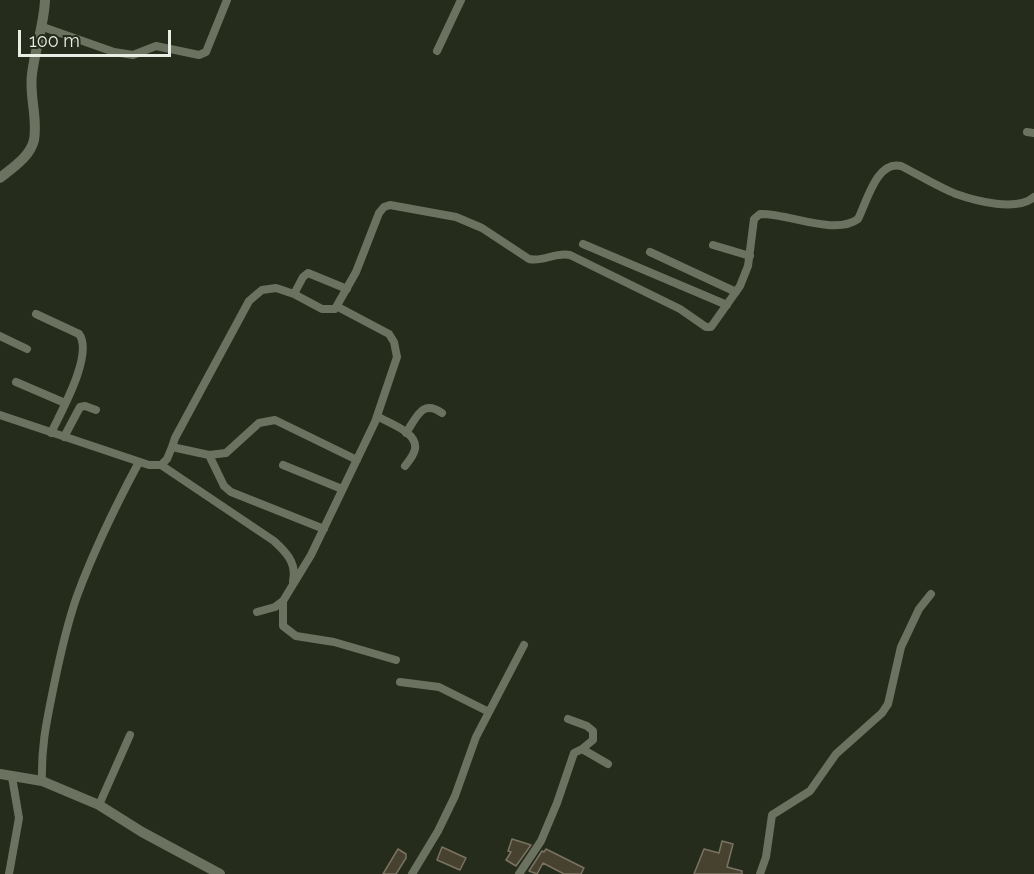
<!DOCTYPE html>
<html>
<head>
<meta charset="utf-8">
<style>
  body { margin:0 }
  #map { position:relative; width:1034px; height:874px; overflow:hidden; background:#262c1c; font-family:Raleway,sans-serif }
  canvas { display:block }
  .scale { position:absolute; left:18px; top:30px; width:153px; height:27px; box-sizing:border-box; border:3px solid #e9ede3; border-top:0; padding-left:8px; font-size:18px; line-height:21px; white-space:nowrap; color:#e9ede3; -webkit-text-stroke:4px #262c1c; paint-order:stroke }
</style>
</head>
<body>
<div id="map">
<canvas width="1034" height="874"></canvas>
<div class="scale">100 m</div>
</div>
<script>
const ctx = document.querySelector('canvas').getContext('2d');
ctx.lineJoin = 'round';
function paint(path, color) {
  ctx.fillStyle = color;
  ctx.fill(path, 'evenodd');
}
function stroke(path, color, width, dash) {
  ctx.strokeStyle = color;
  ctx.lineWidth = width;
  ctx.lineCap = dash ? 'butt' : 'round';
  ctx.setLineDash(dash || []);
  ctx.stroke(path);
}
const building = new Path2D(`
  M512 839 531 845 516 866 506 860 511 852 508 851Z
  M722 841 733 844 727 867 742 871V874H694L704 849 719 853Z
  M442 847 466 858 460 870 437 860Z
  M398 849 406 854V858L396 874H383Z
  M546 849 584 868 581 874H564L543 863 537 874 529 871 542 851 544 852Z`);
const minor = new Path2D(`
  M43 27 114 52 133 55 156 46 199 55 206 52 227 0
  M437 51 461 0
  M1027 132 1034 133
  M583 244 727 305
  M713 245 750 256
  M650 252 736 292
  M294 294 303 277 308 273 347 289
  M338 307 389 334 394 342 397 357 375 422 311 555 283 601V626L296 636 334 642 396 660
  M36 314 79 334C94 354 61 412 51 433
  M0 336 27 349
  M16 382 65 403
  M0 415 149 465H161L167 459 172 447 209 455 224 486 231 492 324 529
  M377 416C388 423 418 432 415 449 414 455 409 461 405 466
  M406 433C417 417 422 399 442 413
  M64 437 80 407 85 406 96 410
  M172 447 175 438 249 301 256 295 262 290 276 288 294 294 322 309H335L356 272 379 213 384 207 390 205 456 217 482 228 529 259C544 262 555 252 570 255L680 309 706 327H711L740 286 748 266 754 219 760 214C788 213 835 236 858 219 867 201 877 160 901 166 919 175 938 187 956 194 976 201 1017 212 1034 197
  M209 455 226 453 259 423 275 420 357 460
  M161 465 274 541C286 552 297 563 293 581
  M283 465 342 489
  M257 612 275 607 283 601
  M400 682 439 687 489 712
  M568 719 587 726 593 731V740L582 749
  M42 781C41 745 47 720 54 685 60 656 67 624 77 596 94 550 116 505 139 462
  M99 805 130 735
  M9 874 19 818 12 777
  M412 874 438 831 455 796 476 737 524 645
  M519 874 541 841 557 803 574 753 582 749 608 764
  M760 874 766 857 772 815 810 791 836 754 882 713 888 704 901 647 919 609 931 594`);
const tertiary = new Path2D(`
  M0 178C12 168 30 157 34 140 38 118 29 96 32 74 35 49 44 25 45 0
  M0 774 42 781 99 805 142 832 220 874`);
paint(building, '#474130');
stroke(building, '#7a7361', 1.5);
stroke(minor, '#6c7260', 8);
stroke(tertiary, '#6c7260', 10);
</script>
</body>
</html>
